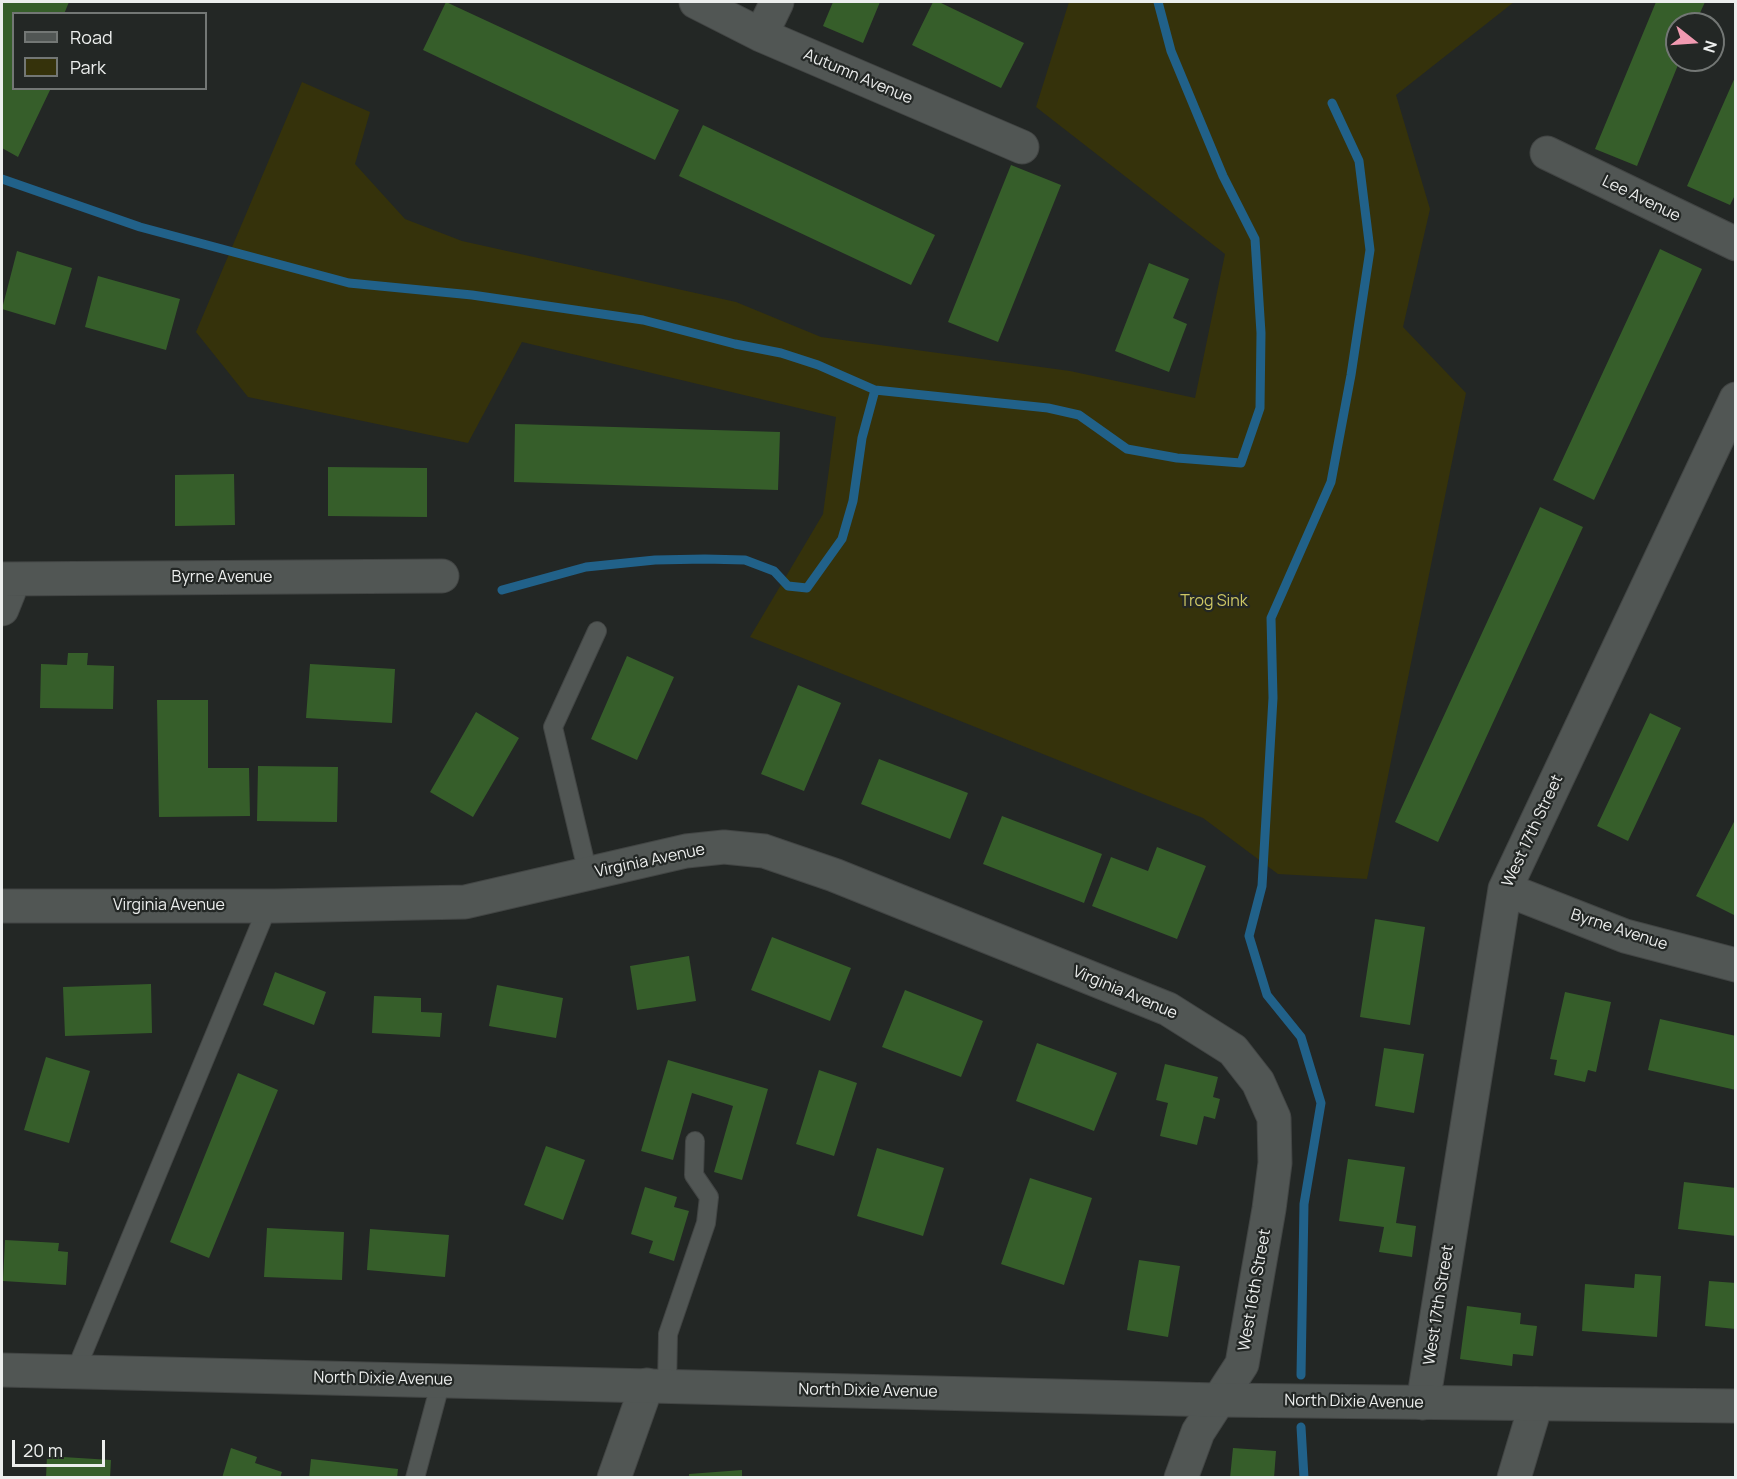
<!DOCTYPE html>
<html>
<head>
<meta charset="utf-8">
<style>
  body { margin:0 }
  #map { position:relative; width:1737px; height:1479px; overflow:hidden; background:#232725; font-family:Manrope,sans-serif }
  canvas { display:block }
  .frame { position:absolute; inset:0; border:3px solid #eceeed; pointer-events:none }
  .legend { position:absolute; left:12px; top:12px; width:195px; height:78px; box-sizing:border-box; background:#232725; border:2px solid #737775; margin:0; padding:8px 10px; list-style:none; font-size:18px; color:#eceeed }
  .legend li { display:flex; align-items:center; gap:12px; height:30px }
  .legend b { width:30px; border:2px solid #737775 }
  .north { position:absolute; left:1665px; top:12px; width:60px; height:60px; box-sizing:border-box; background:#232725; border:2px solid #737775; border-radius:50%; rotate:107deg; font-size:16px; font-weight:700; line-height:24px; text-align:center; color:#eceeed }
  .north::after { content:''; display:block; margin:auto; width:21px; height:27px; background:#f19ab1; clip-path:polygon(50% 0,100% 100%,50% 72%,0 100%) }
  .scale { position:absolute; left:12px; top:1440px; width:93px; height:27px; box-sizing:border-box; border:3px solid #eceeed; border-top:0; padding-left:8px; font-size:18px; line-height:21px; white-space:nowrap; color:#eceeed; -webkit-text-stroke:4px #232725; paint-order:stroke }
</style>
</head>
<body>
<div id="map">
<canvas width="1737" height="1479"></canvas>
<div class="frame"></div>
<ul class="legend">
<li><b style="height:8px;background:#515654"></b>Road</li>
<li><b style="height:16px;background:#35320b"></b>Park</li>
</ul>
<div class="north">N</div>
<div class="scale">20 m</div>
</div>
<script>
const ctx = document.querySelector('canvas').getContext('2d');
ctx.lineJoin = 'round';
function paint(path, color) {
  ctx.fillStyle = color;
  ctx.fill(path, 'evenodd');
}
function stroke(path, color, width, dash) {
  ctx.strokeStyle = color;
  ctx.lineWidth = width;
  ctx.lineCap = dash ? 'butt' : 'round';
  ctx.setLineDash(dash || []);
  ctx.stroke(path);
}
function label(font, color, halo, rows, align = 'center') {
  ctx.font = font + ' Manrope,sans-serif';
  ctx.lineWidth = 4.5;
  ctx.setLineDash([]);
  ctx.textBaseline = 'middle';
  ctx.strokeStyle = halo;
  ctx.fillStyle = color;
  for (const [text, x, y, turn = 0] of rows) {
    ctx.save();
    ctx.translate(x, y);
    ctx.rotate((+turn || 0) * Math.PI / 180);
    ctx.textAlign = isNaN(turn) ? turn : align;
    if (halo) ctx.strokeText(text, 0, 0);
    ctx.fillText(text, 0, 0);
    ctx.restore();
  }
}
const green = new Path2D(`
  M1069 2H1514L1396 95 1430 209 1403 327 1466 393 1367 879 1278 874 1203 818 750 637 823 514 836 417 522 342 468 443 248 397 196 332 302 82 370 112 355 164 405 219 462 241 736 302 821 337 1070 371 1195 398 1225 254 1036 107Z`);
const stream = new Path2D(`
  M2 179 140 227 349 283 472 295 643 320 735 344 781 353 818 365 875 390
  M502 590 586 567 655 560 705 559 745 560 774 571 788 586 807 588 842 539 853 501 862 438 875 390 1048 408 1079 415 1127 449 1177 458 1241 463 1260 408 1261 333 1255 239 1223 176 1171 51 1158 2
  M1301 1375 1304 1204 1321 1103 1301 1037 1267 995 1249 936 1262 886 1273 698 1271 618 1331 482 1351 375 1370 250 1359 161 1332 103
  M1301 1427 1304 1478`);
const building = new Path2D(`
  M2 2H69L64 14H14V88H51L18 157 2 148Z
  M446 2 679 110 655 160 423 50Z
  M833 2H880L863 43 823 26Z
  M933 2H939L1024 43 1001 88 912 45Z
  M1656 2H1705L1695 24H1677V60H1680L1637 166 1595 149Z
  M1736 75V193L1730 205 1687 186Z
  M703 125 935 235 911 285 679 176Z
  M1011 165 1061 185 998 342 948 322Z
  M1660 249 1702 269 1594 500 1553 480Z
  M17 251 72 268 55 325 2 309Z
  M1149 263 1189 279 1173 318 1187 324 1169 372 1115 351Z
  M98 276 180 299 166 350 85 327Z
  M515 424 780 432 778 490 514 482Z
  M328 467 427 468V517L328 516Z
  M234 474 235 525 175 526V475Z
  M1540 507 1583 527 1438 842 1395 822Z
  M68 653H88L87 665 114 666 113 709 40 708 41 664 67 665Z
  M627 656 674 677 637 760 591 739Z
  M310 664 395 669 392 723 306 718Z
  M798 685 841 703 804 791 761 774Z
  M157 700H208V768H249L250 816 159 817Z
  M476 712 519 738 473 817 430 792Z
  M1650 713 1681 728 1628 841 1597 826Z
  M879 759 968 793 950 839 861 804Z
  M258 766 338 767 337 822 257 821Z
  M1002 816 1102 854 1084 903 983 864Z
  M1736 818V916L1696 896Z
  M1157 847 1206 866 1177 939 1092 906 1111 857 1148 871Z
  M1375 919 1425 927 1410 1025 1360 1017Z
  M772 937 851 968 830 1021 751 990Z
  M689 956 696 1001 637 1010 630 966Z
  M275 972 326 992 314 1025 263 1005Z
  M151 984 152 1033 65 1036 63 987Z
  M497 985 563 998 556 1038 489 1026Z
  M905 990 983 1021 961 1077 882 1047Z
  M1565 992 1611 1002 1596 1072 1588 1070 1585 1082 1554 1075 1557 1060 1550 1059Z
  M374 996 421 998V1012L442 1013 440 1037 372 1033Z
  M1660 1019 1736 1036V1090L1648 1070Z
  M1037 1043 1117 1073 1094 1131 1016 1101Z
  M1384 1048 1424 1054 1414 1113 1375 1106Z
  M46 1057 90 1071 69 1143 24 1130Z
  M668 1060 768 1089 742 1180 714 1172 733 1106 692 1093 673 1160 641 1151Z
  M1165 1064 1218 1077 1213 1097 1220 1099 1215 1119 1204 1116 1197 1145 1160 1136 1168 1103 1156 1100Z
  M819 1070 857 1083 834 1156 796 1144Z
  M238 1073 278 1090 209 1258 170 1242Z
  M546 1146 585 1160 563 1220 524 1205Z
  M877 1148 944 1168 923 1236 857 1216Z
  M1348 1159 1405 1167 1396 1223 1416 1226 1412 1257 1379 1252 1384 1227 1339 1221Z
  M1030 1178 1092 1198 1064 1285 1001 1264Z
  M1684 1182 1736 1188V1236L1678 1229Z
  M645 1187 677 1197 674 1207 689 1211 674 1261 649 1253 653 1241 631 1234Z
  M267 1228 344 1232 342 1280 264 1277Z
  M370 1229 449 1235 445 1277 367 1270Z
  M5 1240 59 1243 58 1251 68 1252 66 1285 3 1281Z
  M1139 1260 1180 1266 1168 1337 1127 1330Z
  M1635 1274 1661 1276 1657 1337 1582 1331 1585 1284 1634 1288Z
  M1709 1281 1736 1283V1329L1705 1326Z
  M1467 1306 1521 1313 1520 1324 1537 1326 1533 1356 1513 1354 1512 1366 1460 1359Z
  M231 1448 257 1457 255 1463 282 1472 280 1478H222Z
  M1233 1448 1276 1451 1274 1478H1230Z
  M47 1456 111 1460 110 1478H46Z
  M311 1459 398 1469 397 1478H309Z
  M742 1470V1478H689V1474Z`);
const service = new Path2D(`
  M588 874 553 727 597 631
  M75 1372 268 906
  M667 1386 668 1334 706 1223 709 1197 694 1175 695 1141
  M415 1478 441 1381`);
const minor = new Path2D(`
  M696 2 761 35 1022 147
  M761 35 777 2
  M1547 153 1736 244
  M2 579 442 576
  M2 609 14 579
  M1505 889 1625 936 1736 965
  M2 906H275L465 902 686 851 724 847 764 851 834 875 1168 1009 1233 1050 1258 1082 1274 1118 1275 1163 1269 1209 1242 1364 1198 1432 1181 1478
  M1423 1403 1505 889 1736 399
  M614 1478 647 1385
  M1514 1478 1536 1404`);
const tertiary = new Path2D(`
  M2 1370 1218 1400 1736 1406`);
const streetNames = [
  ["Autumn Avenue",858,77,23],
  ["Lee Avenue",1641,199,26],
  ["Byrne Avenue",222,578],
  ["West 17th Street",1533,831,-65],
  ["Virginia Avenue",650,861,-12],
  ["Virginia Avenue",169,906],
  ["Byrne Avenue",1619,930,18],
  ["Virginia Avenue",1125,993,23],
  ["West 16th Street",1255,1290,-80],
  ["West 17th Street",1439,1305,-81],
  ["North Dixie Avenue",383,1379,1],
  ["North Dixie Avenue",868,1391,1],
  ["North Dixie Avenue",1354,1402,1]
];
const parkNames = [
  ["Trog Sink",1214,602]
];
paint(green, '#35320b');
stroke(stream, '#216189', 9);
paint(building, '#365e2a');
stroke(service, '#424544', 20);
stroke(minor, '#424544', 35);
stroke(tertiary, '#424544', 35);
stroke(service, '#515654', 18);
stroke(minor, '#515654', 33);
stroke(tertiary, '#515654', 33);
label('16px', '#eceeed', '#232725', streetNames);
label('16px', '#cec764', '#232725', parkNames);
</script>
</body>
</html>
